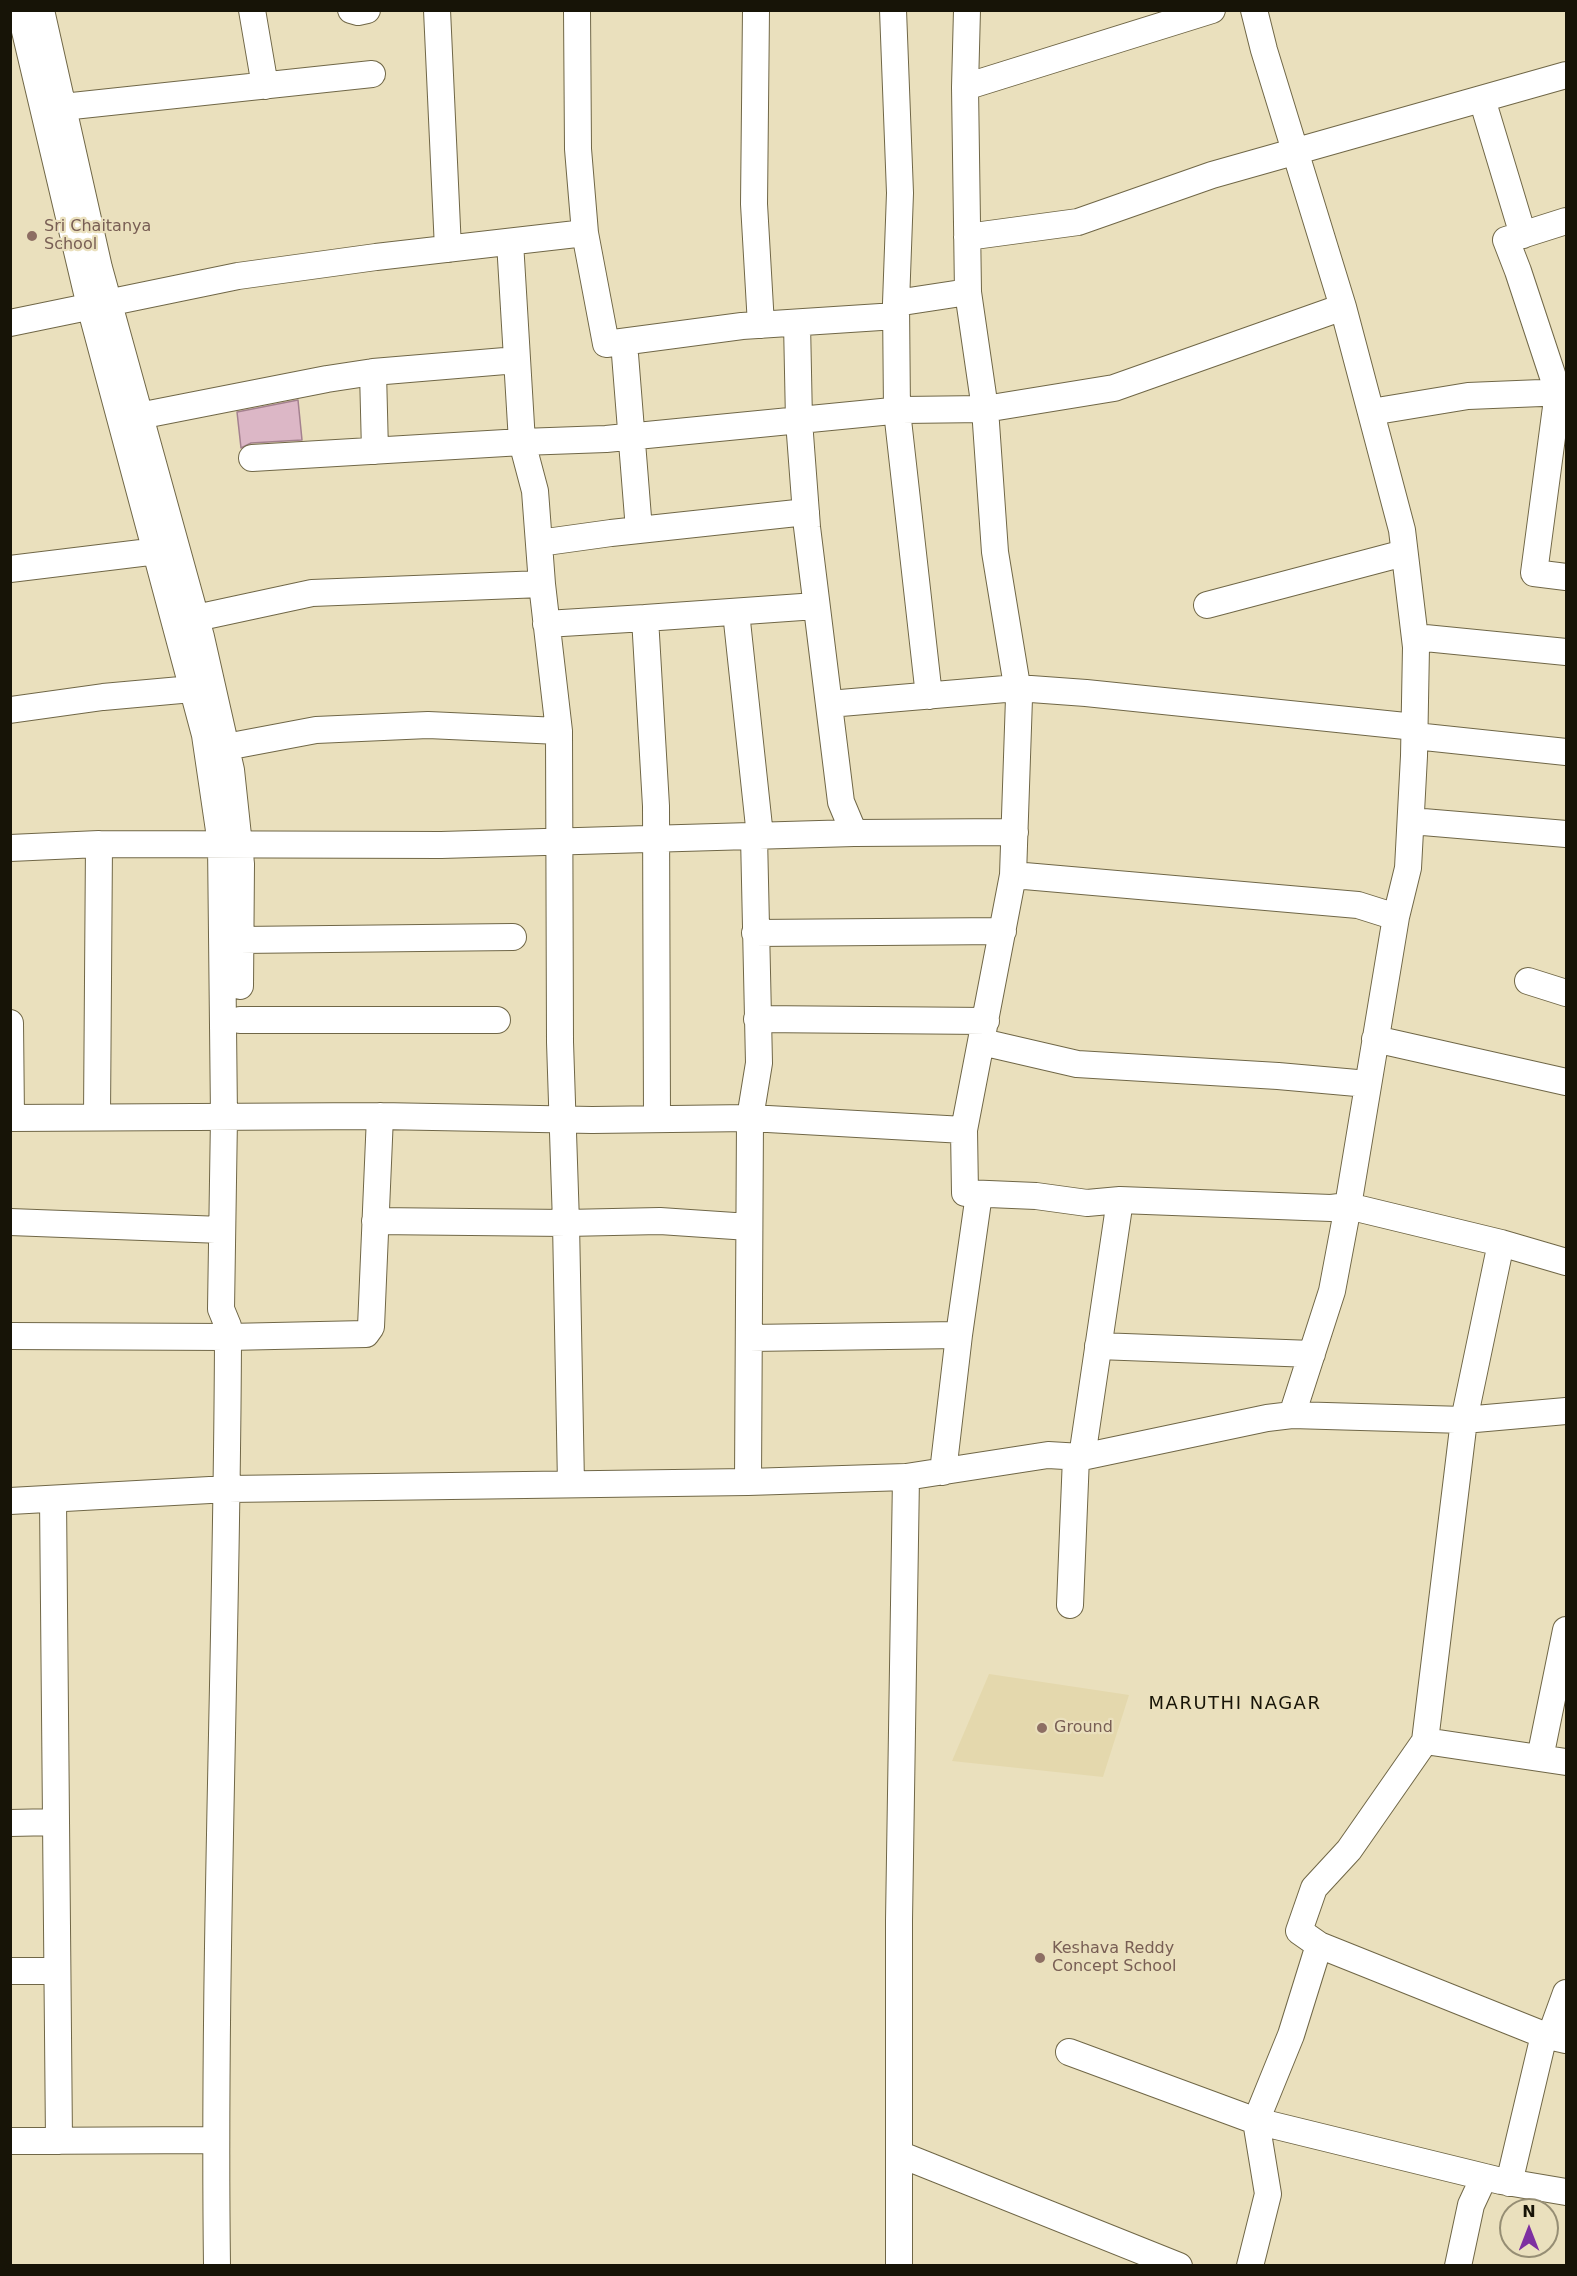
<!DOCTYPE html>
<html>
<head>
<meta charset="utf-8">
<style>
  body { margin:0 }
  #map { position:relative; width:1577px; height:2276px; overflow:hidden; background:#eae0bd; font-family:"DejaVu Sans",sans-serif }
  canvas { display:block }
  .frame { position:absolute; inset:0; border:12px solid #171407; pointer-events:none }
  .north { position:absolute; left:1499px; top:2198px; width:60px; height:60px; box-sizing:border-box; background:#eae0bd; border:2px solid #968e74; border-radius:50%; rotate:0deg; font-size:16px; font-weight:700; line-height:24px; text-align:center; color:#171407 }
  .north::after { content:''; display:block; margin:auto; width:21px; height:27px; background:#7e30a1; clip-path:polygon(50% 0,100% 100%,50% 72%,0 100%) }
</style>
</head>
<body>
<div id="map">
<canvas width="1577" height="2276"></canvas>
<div class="frame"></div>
<div class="north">N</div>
</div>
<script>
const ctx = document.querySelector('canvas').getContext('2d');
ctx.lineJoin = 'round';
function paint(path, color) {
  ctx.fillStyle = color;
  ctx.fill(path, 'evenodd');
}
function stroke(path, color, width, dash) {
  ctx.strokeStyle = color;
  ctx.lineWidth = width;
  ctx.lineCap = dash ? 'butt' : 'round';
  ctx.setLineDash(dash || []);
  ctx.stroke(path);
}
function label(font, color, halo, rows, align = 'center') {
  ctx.font = font + ' "DejaVu Sans",sans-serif';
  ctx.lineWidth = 4.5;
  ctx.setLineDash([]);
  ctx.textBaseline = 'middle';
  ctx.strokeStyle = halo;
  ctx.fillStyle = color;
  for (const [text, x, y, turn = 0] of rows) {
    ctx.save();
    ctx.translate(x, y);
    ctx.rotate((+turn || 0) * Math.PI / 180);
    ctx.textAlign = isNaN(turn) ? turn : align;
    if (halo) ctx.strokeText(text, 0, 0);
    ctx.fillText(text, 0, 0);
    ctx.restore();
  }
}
const built = new Path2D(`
  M989 1674 1129 1695 1103 1777 952 1761Z`);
const building = new Path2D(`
  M298 400 302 440 251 443 241 448 237 412Z`);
const minor = new Path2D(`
  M20 10 90 306 205 735 221 844 224 1117 221 1309 228 1326V1337C227 1646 213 1956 217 2266
  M41 10 99 268 201 637 231 770 241 864 240 986
  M252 10 265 86
  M351 10 358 12 367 10
  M437 10 448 249
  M577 10 578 149 585 233
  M756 10 754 204 761 325
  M893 10 900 193 896 303 968 292 985 409 995 552 1019 698 1013 875
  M967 10 965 87 968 292
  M1254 10 1264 50 1343 307 1402 530 1416 647 1414 756 1408 868 1396 917 1348 1206 1332 1291 1292 1415
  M965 87 1212 10
  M1482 99 1523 235
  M63 107 372 74
  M1566 221 1506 240 1518 271 1558 392 1534 573 1566 577
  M967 237 1078 222 1212 175 1566 75
  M896 303 897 411 929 696
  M10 323 238 276 376 257 585 233 606 344 742 326 896 316
  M624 342 639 530
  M373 372 375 451
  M1371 412 1468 396 1566 392
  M139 416 327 379 373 372 517 360
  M252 458 522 442 510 242
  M539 543 611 533 806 512
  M10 569 174 549
  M542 584 535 491 522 442 606 439 902 410 985 409 1114 388 1343 307
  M1207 605 1404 553
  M736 612 760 836
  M196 618 312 593 542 584 559 731 428 725 316 730 226 747
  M645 618 816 606
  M546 624 645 618 656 806 657 1119
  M1415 637 1566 652
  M829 704 1017 688 1086 693 1415 727
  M10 710 103 697 192 689
  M559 731 560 1042 566 1223 660 1221 749 1227
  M1415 736 1566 752
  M1411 821 1566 834
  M854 833 1015 832
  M10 848 99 844 441 845 854 833 841 802 807 527 799 421 797 323
  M755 933 1003 931
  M240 940 513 937
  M1528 981 1566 993
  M757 1019 986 1021
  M240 1020H497
  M10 1023 11 1118
  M1375 1039 1566 1082
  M982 1042 1077 1064 1278 1076 1368 1084
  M97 1116 99 844
  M10 1118 380 1116 592 1120 750 1118 964 1130 1013 875 1358 905 1396 917
  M964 1130 965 1193 1036 1196 1087 1203 1120 1200 1331 1208 1348 1206 1501 1243 1464 1420 1425 1741 1349 1850 1314 1888 1299 1931 1319 1945 1291 2035 1256 2121 1268 2194 1250 2266
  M375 1221 566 1223 571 1484
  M10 1222 222 1230
  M1501 1243 1566 1262
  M10 1336 228 1337 366 1334 371 1327 380 1116
  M749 1338 959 1335
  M1098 1346 1312 1354
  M1082 1457 1120 1200
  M943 1472 959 1335 979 1194
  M748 1482 750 1118 759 1063 754 836
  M53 1499 59 2141
  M10 1501 228 1489 748 1482 906 1477 1048 1455 1082 1457 1267 1418 1292 1415 1464 1420 1566 1411
  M1070 1605 1076 1457
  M1425 1741 1566 1762
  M1540 1758 1566 1630
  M10 1823 56 1822
  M1319 1945 1544 2035
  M10 1971H57
  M1550 2037 1566 1993
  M1069 2052 1256 2121 1501 2181 1566 2192
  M10 2141 215 2140
  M899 2154 1179 2266
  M1509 2183 1544 2035 1566 2040
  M899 2266V1920L906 1477
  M1458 2266 1471 2205 1484 2177`);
const markers = [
  [32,236,6,"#8d6e63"],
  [1042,1728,6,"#8d6e63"],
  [1040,1958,6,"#8d6e63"]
];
const educationNames = [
  ["Sri Chaitanya",44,227],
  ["School",44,245],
  ["Ground",1054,1728],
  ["Keshava Reddy",1052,1949],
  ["Concept School",1052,1967]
];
const neighbourhoodNames = [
  ["MARUTHI NAGAR",1235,1704]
];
paint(built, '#e4d8ad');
paint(building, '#dcb7c6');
stroke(building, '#a4818f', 1.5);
stroke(minor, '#706747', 28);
stroke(minor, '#fff', 26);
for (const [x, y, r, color] of markers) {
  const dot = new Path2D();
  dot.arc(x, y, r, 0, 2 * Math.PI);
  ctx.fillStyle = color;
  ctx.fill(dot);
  stroke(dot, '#eae0bd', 2);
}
label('16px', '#785e54', '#eae0bd', educationNames, 'left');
ctx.letterSpacing = '1.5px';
label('18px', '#171407', '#eae0bd', neighbourhoodNames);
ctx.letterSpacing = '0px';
</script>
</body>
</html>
